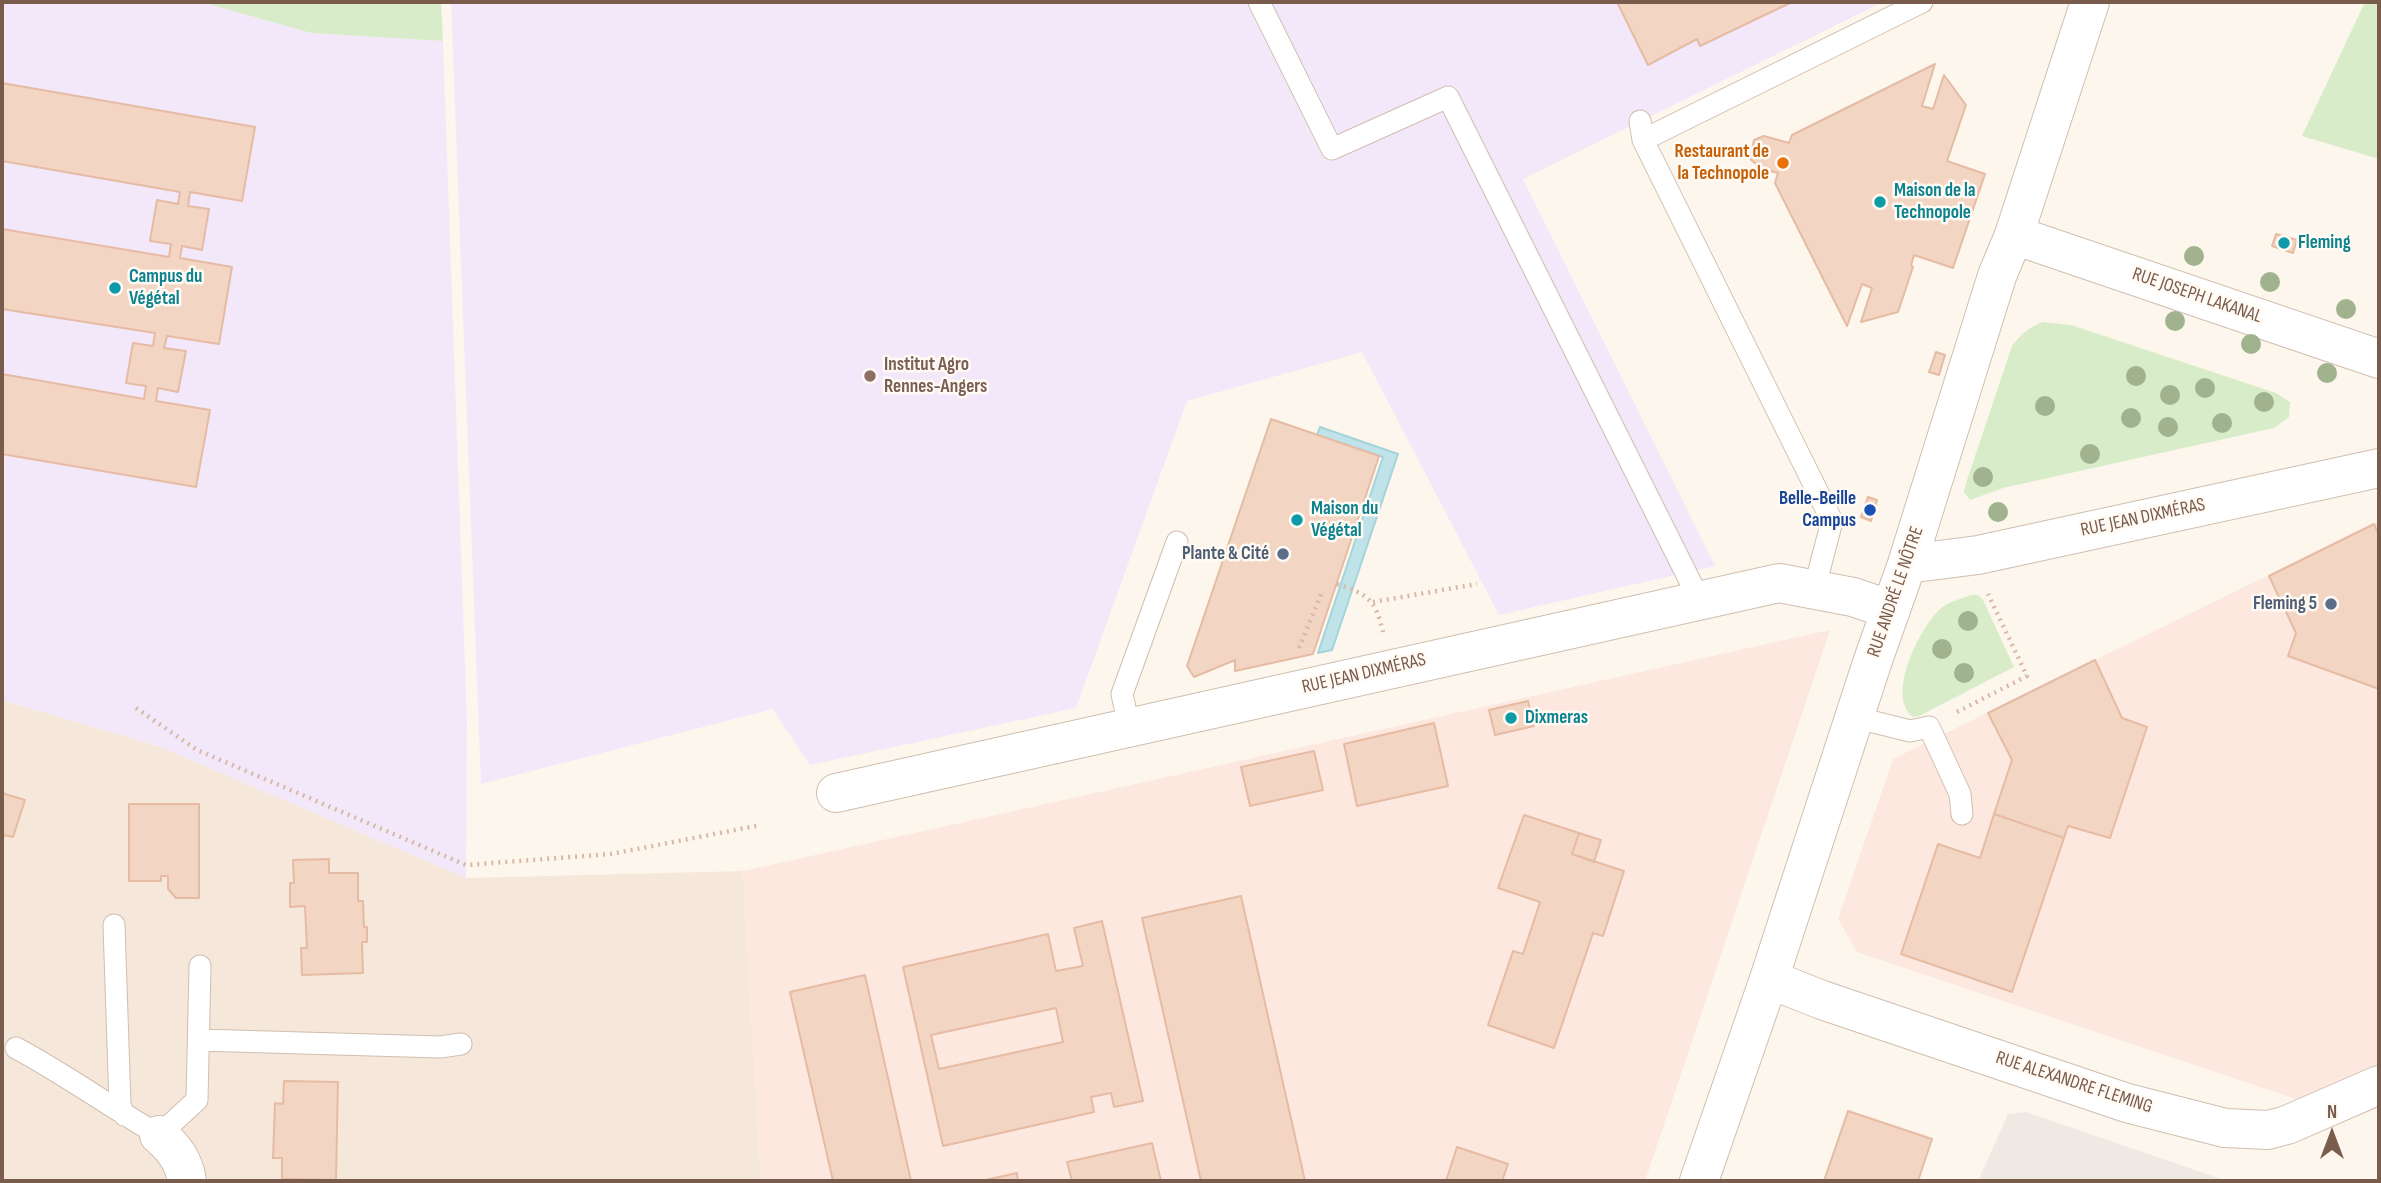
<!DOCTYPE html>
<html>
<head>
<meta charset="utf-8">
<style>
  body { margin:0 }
  #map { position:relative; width:2381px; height:1183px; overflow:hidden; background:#fdf6ec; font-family:"Sofia Sans Condensed",sans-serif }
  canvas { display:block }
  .frame { position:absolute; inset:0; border:4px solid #7a5c4d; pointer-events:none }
  .north { position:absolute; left:2297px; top:1099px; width:70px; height:70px; -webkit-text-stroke:5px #fffaf3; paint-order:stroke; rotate:0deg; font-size:19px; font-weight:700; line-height:28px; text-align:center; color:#7a5c4d }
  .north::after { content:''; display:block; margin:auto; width:24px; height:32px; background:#7a5c4d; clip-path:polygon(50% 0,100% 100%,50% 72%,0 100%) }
</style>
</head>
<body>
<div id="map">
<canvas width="2381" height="1183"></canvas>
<div class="frame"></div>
<div class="north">N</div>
</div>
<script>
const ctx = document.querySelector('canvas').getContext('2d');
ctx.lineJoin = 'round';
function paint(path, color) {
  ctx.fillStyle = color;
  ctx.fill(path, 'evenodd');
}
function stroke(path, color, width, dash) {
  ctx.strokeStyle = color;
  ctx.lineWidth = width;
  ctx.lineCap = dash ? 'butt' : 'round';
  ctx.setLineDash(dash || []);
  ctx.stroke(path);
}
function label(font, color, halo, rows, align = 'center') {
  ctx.font = font + ' "Sofia Sans Condensed",sans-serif';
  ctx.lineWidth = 5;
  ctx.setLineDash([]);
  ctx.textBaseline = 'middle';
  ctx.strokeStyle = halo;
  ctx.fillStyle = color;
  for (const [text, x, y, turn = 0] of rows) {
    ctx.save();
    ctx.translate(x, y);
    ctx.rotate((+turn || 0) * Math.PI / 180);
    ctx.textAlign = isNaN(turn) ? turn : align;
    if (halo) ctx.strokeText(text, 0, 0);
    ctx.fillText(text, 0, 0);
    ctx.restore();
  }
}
const residential = new Path2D(`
  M2 700 158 746 466 878 743 871 761 1181H2Z`);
const commercial = new Path2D(`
  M2379 521V1064L2299 1100 1857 952 1838 919 1893 759Z
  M1830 630 1645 1181H761L743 871Z`);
const industrial = new Path2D(`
  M2026 1112 2227 1181H1978L2008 1114Z`);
const education = new Path2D(`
  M2 2H201L311 33 443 41 467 723 466 878 158 746 2 700Z
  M451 2H1883L1523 179 1715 566 1499 615 1362 352 1187 401 1076 708 810 765 773 709 481 784Z`);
const green = new Path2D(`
  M201 2H441L443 41 311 33Z
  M2365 2H2379V159L2302 136Z
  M2043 322 2071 325 2276 393 2290 402 2289 417 2274 428 2003 488 1970 500 1964 492 1966 483 2012 346C2021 334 2029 327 2043 322Z
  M1971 595H1978L1983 600 2014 667 1919 716 1913 717C1885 696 1920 627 1941 608 1948 602 1961 599 1971 595Z`);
const water = new Path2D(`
  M1320 427 1398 454 1332 650 1318 653 1383 457 1317 435Z`);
const building = new Path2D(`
  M1617 2H1792L1700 46 1697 39 1648 65Z
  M1935 64 1922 106 1933 109 1944 75 1966 105 1947 161 1985 174 1953 268 1914 255 1911 265 1913 267 1898 312 1861 322 1872 288 1862 284 1847 326 1775 183 1778 173 1762 169 1750 159 1754 140 1764 136 1789 143 1792 135Z
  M2 83 255 127 242 201 190 192 188 206 209 209 202 250 182 246 180 258 232 267 219 344 167 336 164 348 186 351 178 392 158 388 156 401 210 410 196 487 2 454V374L144 399 146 386 126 383 133 343 153 346 155 333 2 309V229L169 257 171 244 150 241 157 200 178 204 180 192 2 161Z
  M2276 234 2297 240 2293 253 2272 246Z
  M1936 352 1945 355 1939 375 1929 372Z
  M1271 419 1379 456 1313 654 1235 671V660L1194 677 1187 666Z
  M1868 497 1877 500 1871 521 1861 517Z
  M2374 524 2379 535V689L2288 656 2296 633 2269 576Z
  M2095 660 2122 718 2147 727 2110 838 2068 826 2064 838 1994 814 2012 760 1988 713Z
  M1528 701 1534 726 1495 735 1489 710Z
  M1434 723 1448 786 1357 806 1344 744Z
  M1314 751 1323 790 1250 806 1241 767Z
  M2 793 25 800 13 837 4 835 2 844Z
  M129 804H199V898H176L168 889V876H161V881H129Z
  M1994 814 2064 838 2012 992 1901 954 1938 844 1980 858Z
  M1524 815 1579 833 1572 854 1624 871 1603 936 1593 933 1554 1048 1488 1025 1513 951 1523 954 1540 902 1498 888Z
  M1579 833 1601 840 1594 862 1572 854Z
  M329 859V873H358V901H363L364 927H367V942H362L363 973 302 975 301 948H307L305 906 290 907V883H294L293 860Z
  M1241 896 1305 1181H1201L1142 918Z
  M1102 921 1143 1101 1114 1107 1111 1093 1091 1097 1094 1112 943 1146 903 967 1048 934 1056 971 1083 966 1074 928ZM1056 1008 1063 1042 939 1069 931 1035Z
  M865 975 911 1181H833L790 992Z
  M284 1081 338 1082 336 1180 282 1179V1158H273L275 1103 283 1104Z
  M1848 1111 1932 1139 1918 1181H1824Z
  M1152 1143 1161 1181H1072L1067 1162Z
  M1457 1147 1508 1164 1502 1181H1446Z
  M1017 1173 1018 1181H981Z`);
const path = new Path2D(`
  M1337 584C1368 595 1375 598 1383 632
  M1373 602 1477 584
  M1299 648 1323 590
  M136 708 197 750 466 865 611 854 761 825
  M1957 712 2027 676 1988 594`);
const service = new Path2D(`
  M1259 2 1332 149 1448 97 1699 599
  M1640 121 1643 140 1832 521 1814 590
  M1643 140 1922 2
  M1854 717 1910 731 1929 727 1960 794 1962 814
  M1129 726 1122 694 1177 542
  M114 925 120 1105 124 1115
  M199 1040 440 1047 461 1044
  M16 1048C65 1074 110 1107 159 1135L197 1100 200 966`);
const minor = new Path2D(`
  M2014 235 2379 359
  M1907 564 1978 555 2379 468
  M836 793 1779 583 1853 597 1891 610
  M1769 979 1822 1000 2127 1103 2225 1128 2268 1130 2287 1125 2379 1085
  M159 1135C174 1148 184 1161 187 1181
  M1699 1181 1769 979 1872 663 1907 564 1997 276 2014 235 2090 2`);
const trees = [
  [2194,256],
  [2270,282],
  [2346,309],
  [2175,321],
  [2251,344],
  [2327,373],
  [2136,376],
  [2205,388],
  [2170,395],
  [2264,402],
  [2045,406],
  [2131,418],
  [2222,423],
  [2168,427],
  [2090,454],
  [1983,477],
  [1998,512],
  [1968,621],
  [1942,649],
  [1964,673]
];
const markers = [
  [1783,163,7,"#e8710a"],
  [1880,202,7,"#0f9aa8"],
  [2284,243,7,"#0f9aa8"],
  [115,288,7,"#0f9aa8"],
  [870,376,7,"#8d6e63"],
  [1870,510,7,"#1a4fb4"],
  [1297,520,7,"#0f9aa8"],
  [1283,554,7,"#5c6f8a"],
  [2331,604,7,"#5c6f8a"],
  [1511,718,7,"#0f9aa8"]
];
const foodNames = [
  ["Restaurant de",1769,152],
  ["la Technopole",1769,174]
];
const cultureNames = [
  ["Maison de la",1894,191],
  ["Technopole",1894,213],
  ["Fleming",2298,243],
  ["Campus du",129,277],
  ["Végétal",129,299],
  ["Maison du",1311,509],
  ["Végétal",1311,531],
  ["Dixmeras",1525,718]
];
const streetNames = [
  ["RUE JOSEPH LAKANAL",2197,296,19],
  ["RUE JEAN DIXMÉRAS",2143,518,-12],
  ["RUE ANDRÉ LE NÔTRE",1896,592,-71],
  ["RUE JEAN DIXMÉRAS",1364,674,-13],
  ["RUE ALEXANDRE FLEMING",2074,1083,18]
];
const educationNames = [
  ["Institut Agro",884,365],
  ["Rennes-Angers",884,387]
];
const transitNames = [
  ["Belle-Beille",1856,499],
  ["Campus",1856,521]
];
const serviceNames = [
  ["Plante & Cité",1269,554],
  ["Fleming 5",2317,604]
];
paint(residential, '#f5e8da');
paint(commercial, '#fde8e0');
paint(industrial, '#efe9e4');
paint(education, '#f3e8fa');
paint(green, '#d8ecc9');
paint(water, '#bfe3e8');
stroke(water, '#a5d3da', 2);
paint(building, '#f3d5c3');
stroke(building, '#e6bba3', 2);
stroke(service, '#d1beb0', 23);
stroke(minor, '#d1beb0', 40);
stroke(path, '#d9b8a5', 4.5, [2, 5]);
stroke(service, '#fff', 21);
stroke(minor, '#fff', 38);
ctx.fillStyle = '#a0b28e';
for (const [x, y] of trees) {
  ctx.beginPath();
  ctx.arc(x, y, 10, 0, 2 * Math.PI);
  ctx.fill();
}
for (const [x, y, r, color] of markers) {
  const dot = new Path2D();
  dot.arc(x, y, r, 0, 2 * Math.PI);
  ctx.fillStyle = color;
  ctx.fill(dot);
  stroke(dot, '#fffaf3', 2.5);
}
label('bold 19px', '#c56008', '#fffaf3', foodNames, 'right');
label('bold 19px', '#0d838f', '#fffaf3', cultureNames, 'left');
label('19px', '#7a5c4d', '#fffaf3', streetNames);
label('bold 19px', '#785e54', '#fffaf3', educationNames, 'left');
label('bold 19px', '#164399', '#fffaf3', transitNames, 'right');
label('bold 19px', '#4e5e75', '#fffaf3', serviceNames, 'right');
</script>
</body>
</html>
